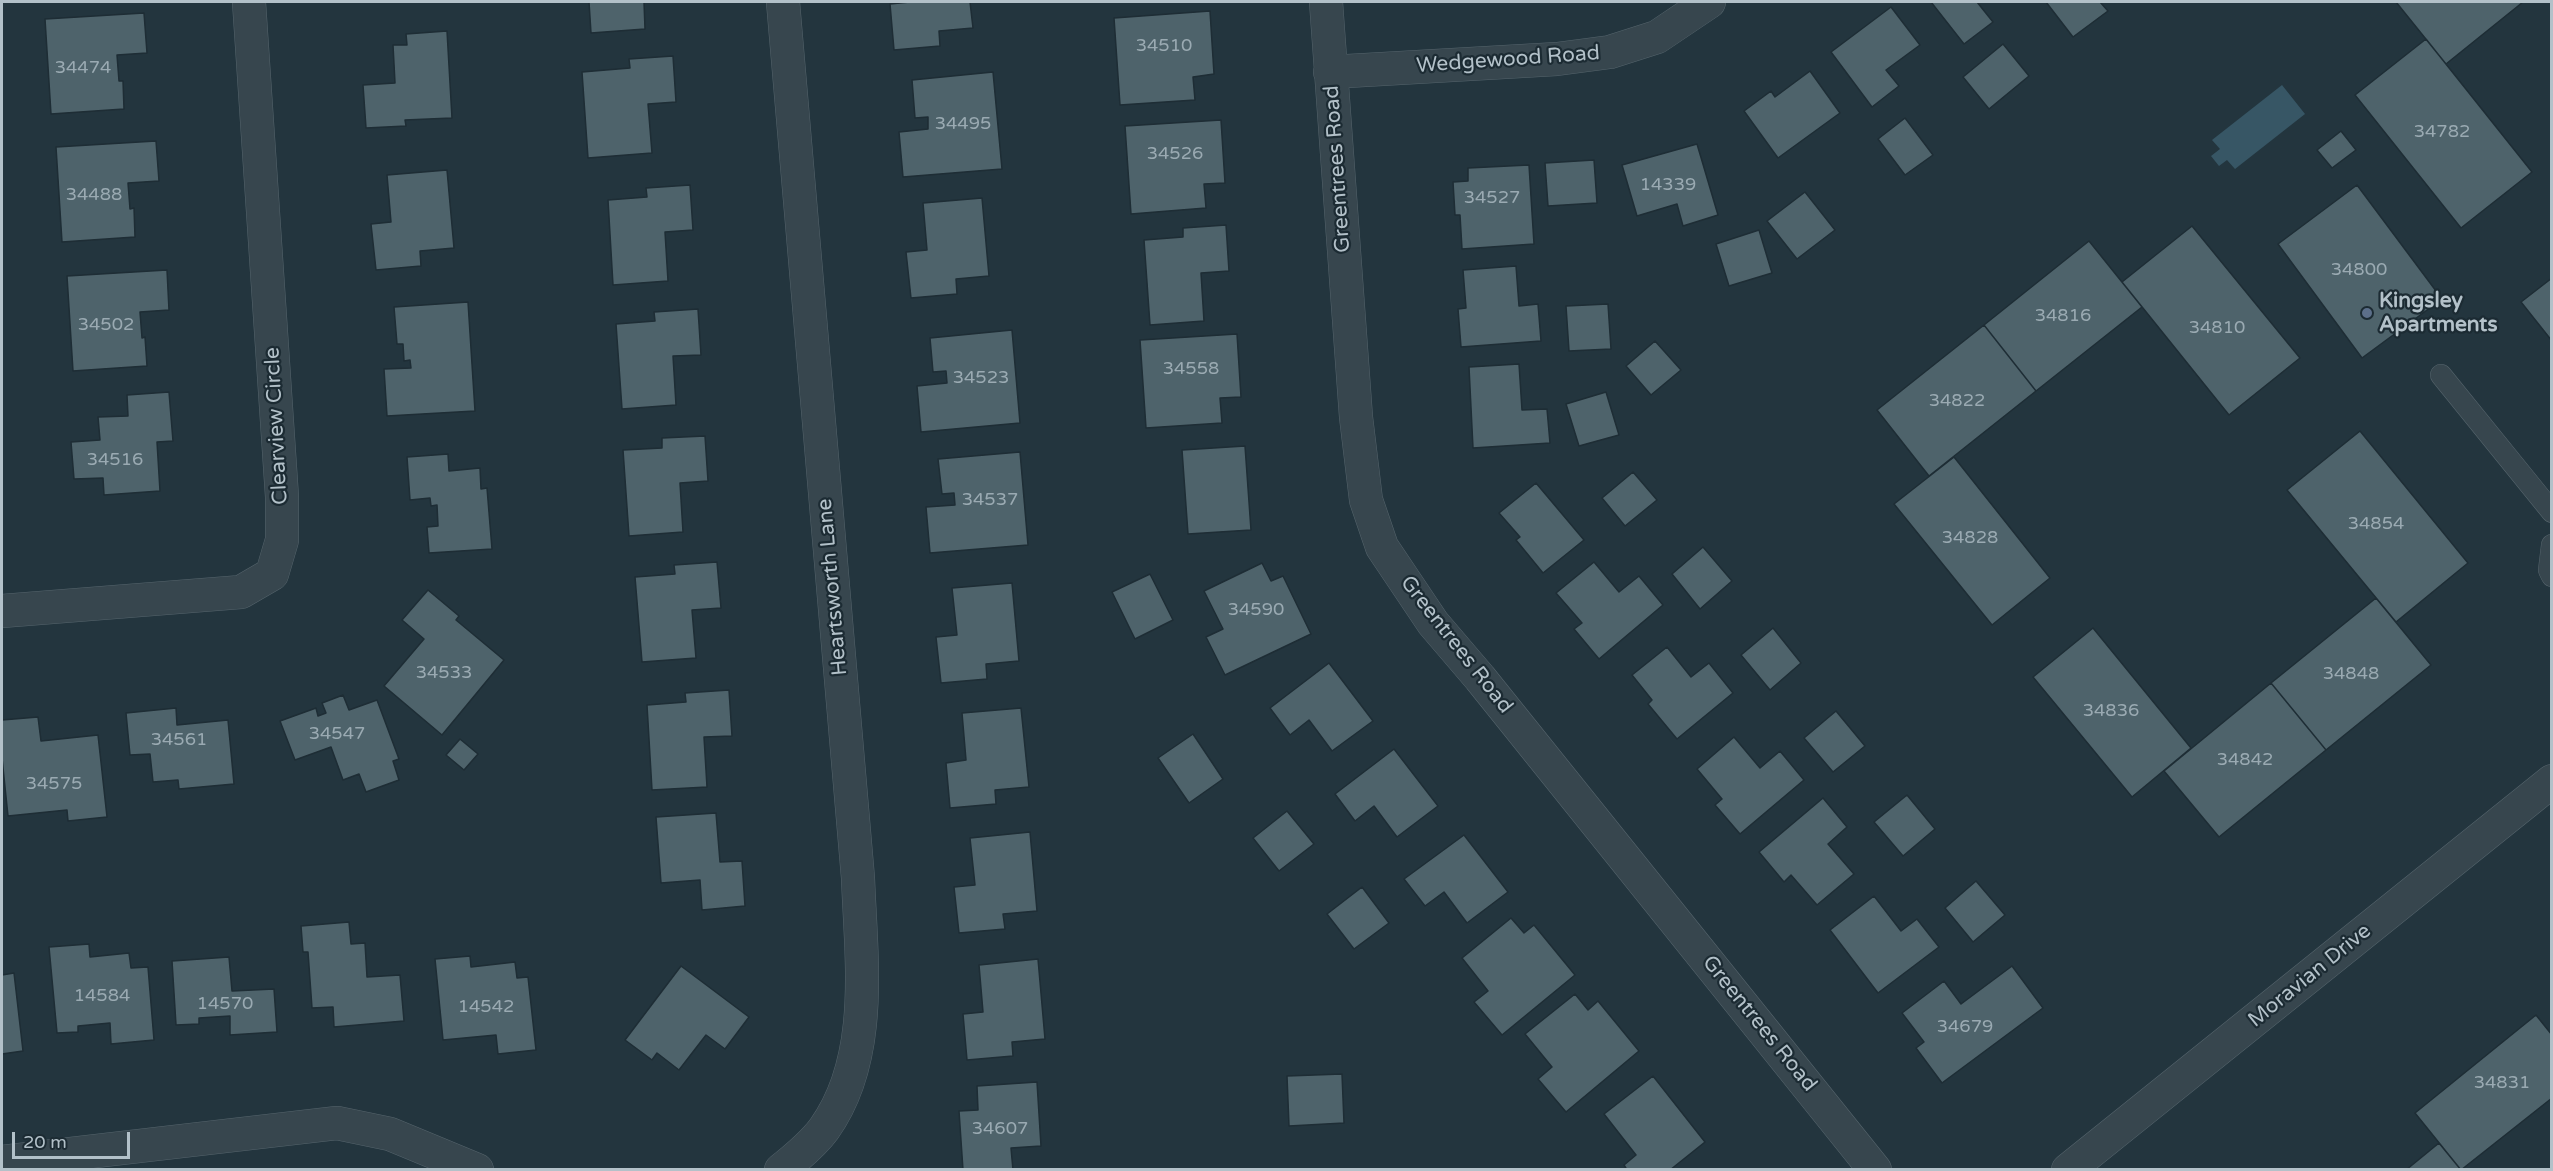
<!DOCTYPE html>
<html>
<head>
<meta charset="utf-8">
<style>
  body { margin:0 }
  #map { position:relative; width:2553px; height:1171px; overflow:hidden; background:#23353e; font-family:"Varela Round",sans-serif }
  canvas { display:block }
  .frame { position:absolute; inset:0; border:3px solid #b3c1c9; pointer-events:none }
  .scale { position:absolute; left:12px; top:1132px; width:118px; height:27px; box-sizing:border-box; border:3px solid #b3c1c9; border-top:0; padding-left:8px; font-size:18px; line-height:21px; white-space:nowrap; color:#b3c1c9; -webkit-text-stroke:4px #1c2b33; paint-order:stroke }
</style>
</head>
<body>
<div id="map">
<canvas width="2553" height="1171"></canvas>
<div class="frame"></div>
<div class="scale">20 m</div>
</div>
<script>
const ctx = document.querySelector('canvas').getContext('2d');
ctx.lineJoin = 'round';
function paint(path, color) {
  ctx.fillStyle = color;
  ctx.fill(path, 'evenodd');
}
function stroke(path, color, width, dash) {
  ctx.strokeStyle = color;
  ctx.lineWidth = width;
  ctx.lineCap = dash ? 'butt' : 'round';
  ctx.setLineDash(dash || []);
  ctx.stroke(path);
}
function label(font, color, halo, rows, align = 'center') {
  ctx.font = font + ' "Varela Round",sans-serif';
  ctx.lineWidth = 4.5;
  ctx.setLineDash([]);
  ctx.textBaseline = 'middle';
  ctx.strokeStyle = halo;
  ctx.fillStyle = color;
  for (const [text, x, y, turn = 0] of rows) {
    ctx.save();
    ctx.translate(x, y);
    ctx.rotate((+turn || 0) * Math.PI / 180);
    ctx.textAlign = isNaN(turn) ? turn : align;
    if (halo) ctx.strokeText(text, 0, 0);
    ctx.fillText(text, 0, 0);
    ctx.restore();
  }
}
const water = new Path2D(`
  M2282 85 2305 114 2235 169 2227 160 2219 166 2211 156 2220 149 2212 140Z`);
const building = new Path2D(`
  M589 2H644L645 29 591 33Z
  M910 2H970L973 28 939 31 940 46 894 50 890 4Z
  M1931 2H1977L1993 22 1964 44Z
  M2046 2H2100L2108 11 2073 37Z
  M2396 2H2523L2446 64Z
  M1891 7 1920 45 1886 70 1899 86 1872 107 1831 52Z
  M1210 11 1214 74 1193 77 1195 100 1120 105 1114 18Z
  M144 13 147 53 117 55 119 81H123L124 109 51 114 45 19Z
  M447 31 452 118 405 120 406 126 366 128 363 85 395 83 393 45H407L406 34Z
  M2426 39 2532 172 2461 228 2355 95Z
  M2003 44 2029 76 1989 109 1963 77Z
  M673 56 676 102 648 104 652 153 588 158 582 72 630 68 629 59Z
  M1810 71 1840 113 1778 158 1744 111 1771 91 1775 97Z
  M993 72 1002 169 903 177 899 132 928 129V117L915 118 912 80Z
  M1905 118 1933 155 1905 175 1878 139Z
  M1221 120 1225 183 1204 184 1206 208 1131 214 1125 126Z
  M2341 131 2356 150 2332 168 2317 150Z
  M156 141 159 181 128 183 130 209 134 208 135 237 62 242 56 147Z
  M1697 144 1718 215 1683 226 1677 204 1637 216 1622 165Z
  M1594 160 1597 203 1548 206 1545 163Z
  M1529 165 1534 244 1462 249 1460 215H1455L1453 182 1468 181V168Z
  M447 170 454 248 420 251 421 266 376 270 371 224 391 222 387 175Z
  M690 185 693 230 665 232 668 281 613 285 608 200 647 197 646 188Z
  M2357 185 2442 299 2362 358 2278 244Z
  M1805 192 1835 230 1797 259 1767 221Z
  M982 198 989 276 956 279 957 294 911 298 906 252 927 250 923 203Z
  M1226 225 1229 271 1201 273 1204 321 1150 325 1144 240 1183 237V228Z
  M2192 226 2300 358 2229 415 2122 282Z
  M1759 230 1772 273 1729 286 1716 244Z
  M2089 241 2142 307 2036 391 1984 325Z
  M1516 266 1519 306 1538 304 1541 341 1461 347 1458 309 1466 308 1463 270Z
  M167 270 169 310 140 312 142 338 145 337 147 366 73 371 67 276Z
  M2552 278V341L2521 302Z
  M468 302 475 411 387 416 384 369 411 368 410 360 404 361 403 344H397L394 307Z
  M1608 304 1611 349 1569 351 1566 306Z
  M698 309 701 355 673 356 676 405 622 409 616 324 655 321 654 312Z
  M1984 325 2036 391 1929 476 1877 410Z
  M1012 330 1020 423 921 432 917 386 947 383 946 371 933 372 930 338Z
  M1237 334 1241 397 1220 398 1222 423 1146 428 1140 340Z
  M1655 341 1681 370 1651 395 1626 366Z
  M1519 364 1522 410 1547 409 1550 443 1473 448 1469 367Z
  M169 392 173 441 157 442 160 491 104 495 103 478 74 479 71 442 100 440 98 417 128 416 127 395Z
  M1606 392 1619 435 1579 446 1566 404Z
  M2360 431 2468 563 2396 622 2287 490Z
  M705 436 708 481 680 483 683 532 629 536 623 450 662 448V438Z
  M1245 446 1251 530 1188 534 1182 450Z
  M1020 452 1028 545 930 553 926 507 955 505 954 493 942 494 938 459Z
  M448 454 449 471 480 468 481 489 487 488 492 549 429 553 427 527 438 526 437 505 431 506 430 498 410 500 407 457Z
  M1954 457 2050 578 1992 625 1894 504Z
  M1633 472 1657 500 1625 526 1602 498Z
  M1536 483 1584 540 1543 573 1516 540 1520 537 1499 513Z
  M1703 547 1732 581 1700 609 1672 574Z
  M717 562 721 608 692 610 696 658 642 662 635 577 675 574 674 565Z
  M1594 562 1619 592 1639 576 1663 605 1599 659 1574 629 1582 623 1556 593Z
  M1262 563 1271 581 1283 576 1311 634 1225 675 1206 637 1223 629 1204 591Z
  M1150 574 1173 620 1135 639 1112 592Z
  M1012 583 1019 661 986 664 987 679 941 683 936 637 957 635 952 588Z
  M428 590 459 616 456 620 504 660 442 735 384 686 424 639 402 620Z
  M2376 598 2431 665 2326 750 2271 683Z
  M1773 628 1801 663 1770 690 1741 655Z
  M2093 628 2191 748 2132 797 2033 677Z
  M1667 647 1691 677 1709 663 1733 693 1677 739 1648 704 1652 700 1632 675Z
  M1329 663 1373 721 1332 751 1309 720 1290 735 1270 708Z
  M2271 683 2326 750 2219 837 2164 771Z
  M729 690 732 736 704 737 707 787 652 790 647 705 686 702 685 693Z
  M343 695 349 710 377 700 399 759 393 761 399 780 366 792 359 774 343 780 331 747 295 760 280 721 316 708 318 716 326 713 322 703Z
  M176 708 177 725 228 720 234 784 179 789 178 780 153 782 150 754 130 755 126 713Z
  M1021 708 1029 787 995 790 996 804 950 808 946 763 966 760 962 713Z
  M1836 711 1865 746 1833 772 1804 738Z
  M38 717 41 741 98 735 107 817 68 821 67 810 8 816 2 758V720Z
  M1193 734 1223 779 1189 803 1158 758Z
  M1734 737 1760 768 1780 751 1804 780 1740 834 1715 805 1722 799 1697 769Z
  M460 739 478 754 464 770 446 755Z
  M1394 749 1438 806 1397 837 1374 806 1355 821 1335 794Z
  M1907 795 1935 829 1903 856 1874 822Z
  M1823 798 1847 827 1828 844 1854 874 1817 905 1791 875 1784 882 1759 852Z
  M1287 811 1314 844 1279 871 1253 838Z
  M716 813 720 862 742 861 745 906 702 910 700 880 661 883 656 817Z
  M1030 832 1037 911 1003 914 1005 929 959 933 954 887 975 885 970 838Z
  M1464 835 1508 892 1467 923 1444 892 1425 906 1404 879Z
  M1976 881 2005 915 1973 942 1945 908Z
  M1362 887 1389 923 1354 949 1327 914Z
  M1874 896 1901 931 1917 919 1939 947 1878 993 1830 930Z
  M1511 918 1524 933 1534 925 1575 975 1502 1035 1474 1002 1488 991 1462 958Z
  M349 922 351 944 365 943 367 977 400 975 404 1021 334 1027 333 1007 312 1008 308 952H303L301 926Z
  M89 944 90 957 129 953 131 968 148 967 154 1040 111 1044 110 1023 78 1026V1032L57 1033 49 947Z
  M470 956 471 967 515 962 517 978 528 977 536 1050 498 1054 496 1035 443 1040 435 959Z
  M229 957 232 991 274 989 277 1032 230 1035V1016L199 1018V1024L176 1025 172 961Z
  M1038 959 1045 1039 1012 1042 1013 1056 967 1060 963 1014 983 1012 979 965Z
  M681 966 749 1017 725 1049 706 1035 679 1070 657 1053 652 1060 625 1040Z
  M2012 966 2043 1008 1942 1083 1916 1048 1924 1042 1902 1013 1944 981 1961 1004Z
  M14 973 23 1051 2 1054V975Z
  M1575 994 1588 1010 1598 1001 1639 1051 1566 1112 1538 1079 1552 1067 1525 1034Z
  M2536 1015 2552 1035V1098L2461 1170 2415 1113Z
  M1342 1074 1344 1123 1289 1126 1287 1076Z
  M1653 1076 1705 1142 1670 1170H1627L1624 1165 1636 1155 1604 1114Z
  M1037 1082 1041 1146 1011 1148 1013 1170H963L959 1111 978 1110 977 1086Z
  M2439 1143 2461 1170H2406Z`);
const service = new Path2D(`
  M2441 375 2552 512
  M2552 545 2549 570 2552 576`);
const minor = new Path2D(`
  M1326 2 1356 417 1366 500 1382 547 1433 623 1480 678 1875 1170
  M1330 72 1557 59 1610 52 1657 37 1709 2
  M2 611 241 592 272 574 282 540V497L249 2
  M2 1162 337 1123 390 1134 477 1170
  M781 1170C796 1158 813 1144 824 1129 875 1058 861 959 858 878L783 2`);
const tertiary = new Path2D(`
  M2068 1170 2552 781`);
const markers = [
  [2367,313,6,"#5c6f8a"]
];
const numberNames = [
  ["34510",1164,46],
  ["34474",83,68],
  ["34495",963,124],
  ["34782",2442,132],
  ["34526",1175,154],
  ["14339",1668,185],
  ["34488",94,195],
  ["34527",1492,198],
  ["34800",2359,270],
  ["34816",2063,316],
  ["34502",106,325],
  ["34810",2217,328],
  ["34558",1191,369],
  ["34523",981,378],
  ["34822",1957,401],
  ["34516",115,460],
  ["34537",990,500],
  ["34854",2376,524],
  ["34828",1970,538],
  ["34590",1256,610],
  ["34533",444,673],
  ["34848",2351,674],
  ["34836",2111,711],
  ["34547",337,734],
  ["34561",179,740],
  ["34842",2245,760],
  ["34575",54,784],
  ["14584",102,996],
  ["14570",225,1004],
  ["14542",486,1007],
  ["34679",1965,1027],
  ["34831",2502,1083],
  ["34607",1000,1129]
];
const streetNames = [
  ["Wedgewood Road",1508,60,-4],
  ["Greentrees Road",1338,169,-94],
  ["Clearview Circle",277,426,-93],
  ["Heartsworth Lane",833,587,-95],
  ["Greentrees Road",1456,645,52],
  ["Moravian Drive",2310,976,-39],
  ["Greentrees Road",1759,1024,51]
];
const poiNames = [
  ["Kingsley",2379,301],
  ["Apartments",2379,325]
];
paint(water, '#375665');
paint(building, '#4e636b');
stroke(building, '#1e2d35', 1.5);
stroke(service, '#55646c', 22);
stroke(minor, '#55646c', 34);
stroke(tertiary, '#55646c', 34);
stroke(service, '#37464e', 21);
stroke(minor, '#37464e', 33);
stroke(tertiary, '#37464e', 33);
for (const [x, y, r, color] of markers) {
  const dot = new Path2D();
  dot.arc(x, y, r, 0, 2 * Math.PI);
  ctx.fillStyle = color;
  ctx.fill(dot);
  stroke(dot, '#1c2b33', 2);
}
label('18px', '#9aaab2', null, numberNames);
label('21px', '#b3c1c9', '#1c2b33', streetNames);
label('bold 21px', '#b3c1c9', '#1c2b33', poiNames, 'left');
</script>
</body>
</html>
